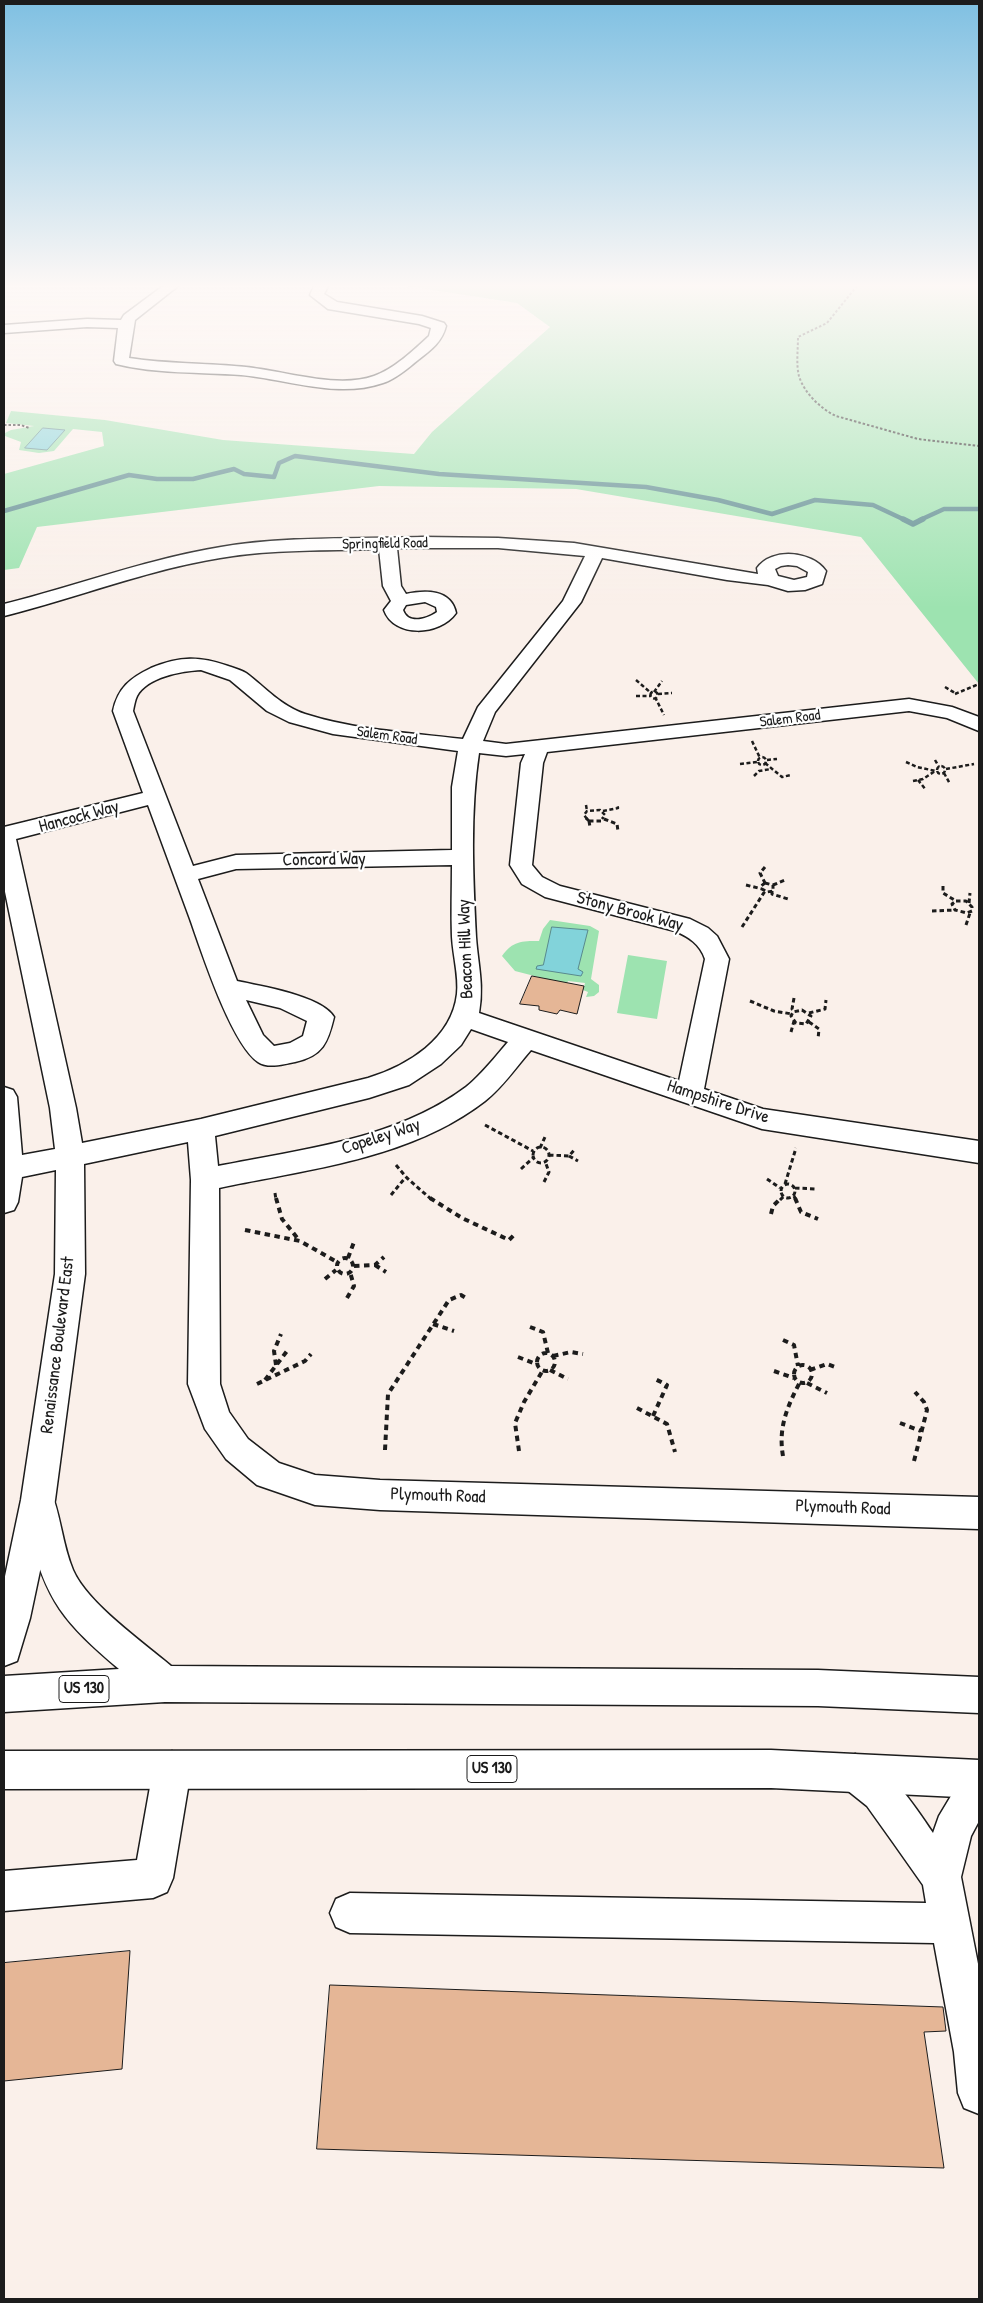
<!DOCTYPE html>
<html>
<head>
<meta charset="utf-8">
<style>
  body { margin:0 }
  #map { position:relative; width:983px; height:2303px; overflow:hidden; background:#faf0ea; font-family:"Patrick Hand",sans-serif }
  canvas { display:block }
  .frame { position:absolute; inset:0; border:5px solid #1c1c1c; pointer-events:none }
</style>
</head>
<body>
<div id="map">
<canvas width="983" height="2303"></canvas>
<div class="frame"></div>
</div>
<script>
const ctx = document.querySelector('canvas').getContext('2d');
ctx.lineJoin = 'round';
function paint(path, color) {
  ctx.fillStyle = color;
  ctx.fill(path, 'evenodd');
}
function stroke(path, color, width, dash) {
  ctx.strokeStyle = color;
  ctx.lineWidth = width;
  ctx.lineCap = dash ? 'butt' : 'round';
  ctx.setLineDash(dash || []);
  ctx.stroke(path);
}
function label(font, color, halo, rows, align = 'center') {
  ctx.font = font + ' "Patrick Hand",sans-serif';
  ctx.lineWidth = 4.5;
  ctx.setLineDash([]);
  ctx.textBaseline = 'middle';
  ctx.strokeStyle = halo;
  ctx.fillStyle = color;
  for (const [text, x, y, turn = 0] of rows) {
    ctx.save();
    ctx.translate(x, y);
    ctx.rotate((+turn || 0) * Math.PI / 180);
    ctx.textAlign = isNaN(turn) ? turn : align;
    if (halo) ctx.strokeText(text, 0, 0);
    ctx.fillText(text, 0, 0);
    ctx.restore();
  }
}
const green = new Path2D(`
  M407 286H979V684L861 537 576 489 379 486 37 527 19 568 4 570V474L104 446 102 432 73 429 54 451 39 453 19 450 21 442 5 436V433L11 430 34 426 6 423 11 411 105 420 223 440 414 454 432 432 550 327 517 303Z
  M550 920 590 926 599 931 591 979 599 985V992L594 996 586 997 588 992 583 990 585 983 568 981 565 988 550 980 515 971 502 956C513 941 521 941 539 941L543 929Z
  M628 955 667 961 657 1019 617 1013Z`);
const water = new Path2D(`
  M43 428 65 430 47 450 25 448Z
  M552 927 588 930 578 969 583 972 581 976 536 969 537 966 543 965Z`);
const streamFar1 = new Path2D(`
  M4 511 129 475 157 479H193L234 469 244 474 274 477 279 463 295 456 439 474 646 487 718 500 772 514 815 500 873 505 905 520
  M920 520 944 509H979`);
const stream = new Path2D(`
  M903 519 913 524 923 519`);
const building = new Path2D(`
  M532 976 584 986 577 1014 560 1010 557 1014 539 1010V1006L520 1004Z
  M130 1951 122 2069 4 2081V1963Z
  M330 1985 943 2007 946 2031 924 2032 944 2168 317 2149Z`);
const pathFar3 = new Path2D(`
  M857 286 827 323 798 337C798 349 796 365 799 376 804 393 821 409 836 416L918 439 979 446
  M4 425H21L29 428`);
const pathFar2 = new Path2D(`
  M636 680 651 693
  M945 687 955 693
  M650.5 695a3.5 3.5 0 1 1 7 0a3.5 3.5 0 1 1-7 0Z
  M654 692 662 681
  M658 694 672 693
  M955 694 979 684
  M636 696H650
  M655 697 664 715
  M752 741 760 758
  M758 761a4 4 0 1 1 8 0a4 4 0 1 1-8 0Z
  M767 760 777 759
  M935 760 939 767
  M906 762 917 767 936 771
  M765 763 782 777 791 775
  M740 764 757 762
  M937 770a4 4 0 1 1 8 0a4 4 0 1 1-8 0Z
  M946 769 974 764
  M944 773 950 784
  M754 776 759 771 771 769
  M918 780 926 790
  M913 781 923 779 935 771
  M586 805 587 811
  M603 811 618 808 617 804
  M587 819 584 815 587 811 600 810 605 815 602 819`);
const pathFar1 = new Path2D(`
  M586 818 589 821
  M604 819 617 824 618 831
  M589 821H601L603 818
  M589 821 590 827
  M765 867 760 873 765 883
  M765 883 773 885V891L767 892 762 889 761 886Z
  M746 885 762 889
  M773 885 785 880
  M943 886V893L956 901
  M772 891V894L788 899
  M956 901H966L972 907V911L967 913 955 910 952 904Z
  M969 903 970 893
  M932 911 955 910
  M966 925 970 913
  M742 927 765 891
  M794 998 792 1009 795 1011
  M750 1001 774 1011 792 1014
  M802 1010 811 1016 806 1024 796 1023 791 1016 793 1012Z
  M809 1013 825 1009 826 1000
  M809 1022 819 1029 818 1039
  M791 1032 794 1021
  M485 1125 533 1151
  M533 1155a8 8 0 1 1 16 0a8 8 0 1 1-16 0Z
  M540 1148 545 1137
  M549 1155 569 1156 575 1149
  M569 1156 578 1161
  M396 1165 407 1178 432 1200
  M521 1169 533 1158
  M767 1179 780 1188
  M544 1182 549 1172 545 1161
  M781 1191a7 7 0 1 1 14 0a7 7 0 1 1-14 0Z
  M785 1184 796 1148
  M795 1188 817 1189
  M275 1193 276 1200
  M391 1195 405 1178
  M794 1196 796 1200
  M780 1200 784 1196`);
const path = new Path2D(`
  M276 1198 282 1219 299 1240
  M430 1198 462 1218 509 1240 516 1233
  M795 1198 801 1212 818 1219
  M771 1214 773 1206 781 1198
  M245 1230 300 1241 337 1262
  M337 1266a8 8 0 1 1 16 0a8 8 0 1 1-16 0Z
  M348 1258 354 1242
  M375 1265 386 1272
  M354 1266 375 1265 384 1257
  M325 1279 336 1270
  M347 1298 354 1286 350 1272
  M433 1324 454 1331
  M530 1327 543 1332 548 1353
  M783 1340 794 1345 798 1366
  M537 1362a9 9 0 1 1 18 0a9 9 0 1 1-18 0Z
  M553 1356 571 1352 583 1354
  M518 1357 536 1364
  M794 1374a9 9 0 1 1 18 0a9 9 0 1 1-18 0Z
  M276 1365 274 1351 281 1334
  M550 1370 568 1379
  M810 1370 827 1364 838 1368
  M774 1371 794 1378
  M265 1380 287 1351
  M807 1383 827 1393
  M257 1384 305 1361 311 1354
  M637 1408 667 1424 675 1452
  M653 1416 667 1385 655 1379
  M900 1423 921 1431
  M385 1450 388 1394 449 1300 461 1295 466 1298
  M519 1451 515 1423 524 1402 543 1370
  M783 1456C778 1428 787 1407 800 1382
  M914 1461 927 1410 924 1402 915 1392`);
const minor = new Path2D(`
  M163 286H178L135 320 129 358C168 364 207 363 246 367 285 371 337 389 374 376 394 369 414 350 429 336L431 328 419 324 328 309 310 295 314 286H328L324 294 337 302 422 316 444 323 446 326C442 342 431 350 418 360 408 368 396 379 383 383 337 399 287 379 241 375 199 372 156 374 116 364L114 361 118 328 87 327 4 333V325L87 319 121 320 124 315Z
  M422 537 498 538 574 543 758 574 757 568C772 547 812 551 826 571L822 584 805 590 788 591 768 585 727 580 602 558 581 602 495 712 483 741 506 744 909 699 952 707 979 717V731L947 718 909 711 547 752 543 763 532 865 542 877 560 886 690 919 708 928 717 936 729 959 704 1089 763 1109 979 1141V1163L762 1129 531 1050C516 1067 503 1087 485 1101 410 1159 309 1169 219 1188L220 1384 229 1412 248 1439 279 1463 315 1475 380 1480 979 1497V1529L380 1510 315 1505 257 1485 226 1459 205 1429 188 1384 191 1180 188 1142 84 1164 85 1274 55 1500 30 1618 17 1661 4 1666V1581L21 1500 55 1274 56 1170 22 1177 18 1202 14 1210 4 1213V1087L13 1090 17 1097 22 1155 55 1149 50 1108 4 887V827L143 793 113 711C118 688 130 678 151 668 180 656 199 656 228 666 234 668 241 670 246 673 266 688 281 706 305 714 355 730 411 733 463 739L478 707 563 601 585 556 498 548H397L401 586 406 594C425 590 451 589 456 613 440 636 394 638 384 610L391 601 383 586 379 549C326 551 272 549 220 558 146 570 76 598 4 616V604C76 586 147 559 221 547 285 536 357 539 422 537ZM788 565 797 566 808 572 807 577 794 580 778 576 775 569 781 566ZM425 602 436 607 437 612C427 619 408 625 403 610L406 605ZM201 670 230 680 267 711 289 722 333 734 458 751 452 787V850L236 855 193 866 133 711C134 706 135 700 137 696 147 677 182 671 201 670ZM479 753 506 756 525 754 521 763 510 865 522 884 545 897 675 931C689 937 700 944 705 959L679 1081 479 1013C484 985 478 965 476 937 473 877 470 813 479 753ZM148 805C162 843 176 881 190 919 202 953 231 1043 258 1062 268 1069 285 1064 295 1062 323 1056 328 1042 334 1017 322 996 260 986 237 981L198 879 236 869 452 865C452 889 451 913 452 937 453 956 459 976 457 994 452 1039 407 1066 368 1078L201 1119 82 1143 76 1108 16 839ZM246 1000 280 1008 307 1021 303 1036 290 1043 274 1046 263 1035ZM471 1029 508 1042C495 1057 482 1074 466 1087 395 1140 302 1149 218 1166L215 1136 369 1098 409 1085 441 1064 461 1045Z
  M172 1751 185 1757 191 1770 173 1878 167 1892 153 1898 4 1911V1871L137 1860 153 1770 159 1757Z
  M855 1754C891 1769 912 1802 933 1833L939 1816 966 1771 979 1765V1821L971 1836 961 1877 979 1969V2114L964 2108 958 2093 954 2052 934 1943 350 1933 336 1927 330 1913 336 1899 350 1893 926 1903 923 1885 892 1841 867 1806 842 1786 836 1773 842 1760Z`);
const highway = new Path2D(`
  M38 1485 50 1489C61 1515 62 1544 73 1570 88 1604 143 1642 171 1666L818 1670 979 1677V1713L818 1706 165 1702 4 1712V1676L119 1669C65 1623 45 1601 29 1530 25 1513 19 1505 26 1489Z
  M771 1750 979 1760V1798L771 1788 4 1789V1751Z`);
const farStreetnames = [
  ["Springfield Road",385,544,-1],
  ["Salem Road",790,719,-7],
  ["Salem Road",387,736,8]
];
const shields = [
  [84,1689,50],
  [492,1769,50]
];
const shieldNames = [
  ["US 130",84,1689],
  ["US 130",492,1769]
];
const streetNames = [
  ["Hancock Way",79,817,-15],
  ["Concord Way",324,860,-1],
  ["Stony Brook Way",630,912,15],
  ["Beacon Hill Way",466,949,-92],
  ["Hampshire Drive",718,1102,18],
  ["Copeley Way",381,1137,-18],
  ["Renaissance Boulevard East",58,1345,-83],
  ["Plymouth Road",438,1496,2],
  ["Plymouth Road",843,1508,2]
];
paint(green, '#9de3b0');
paint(water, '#82d3da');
stroke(water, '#598a8e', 1);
stroke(streamFar1, '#598a8e', 4.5);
stroke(stream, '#598a8e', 5.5);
paint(building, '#e5b696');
stroke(building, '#1c1c1c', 1);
stroke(minor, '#1c1c1c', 3);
stroke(highway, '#1c1c1c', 3);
stroke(pathFar3, '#1c1c1c', 2, [2.5, 2]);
stroke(pathFar2, '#1c1c1c', 2.5, [4, 2.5]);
stroke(pathFar1, '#1c1c1c', 3, [4.5, 3]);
stroke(path, '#1c1c1c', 4, [5.5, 4.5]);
paint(minor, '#fff');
paint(highway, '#fff');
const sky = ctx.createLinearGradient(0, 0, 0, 608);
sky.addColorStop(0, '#7fc0e2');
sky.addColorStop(0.47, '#fdf8f6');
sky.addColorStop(1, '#fdf8f600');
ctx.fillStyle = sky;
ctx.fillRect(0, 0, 983, 608);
label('15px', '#1c1c1c', '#fff', farStreetnames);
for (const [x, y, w] of shields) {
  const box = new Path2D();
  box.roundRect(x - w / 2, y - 13.5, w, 27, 4);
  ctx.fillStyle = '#fff';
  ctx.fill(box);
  stroke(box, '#1c1c1c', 1);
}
label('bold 16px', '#1c1c1c', null, shieldNames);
label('18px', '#1c1c1c', '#fff', streetNames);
</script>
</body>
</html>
